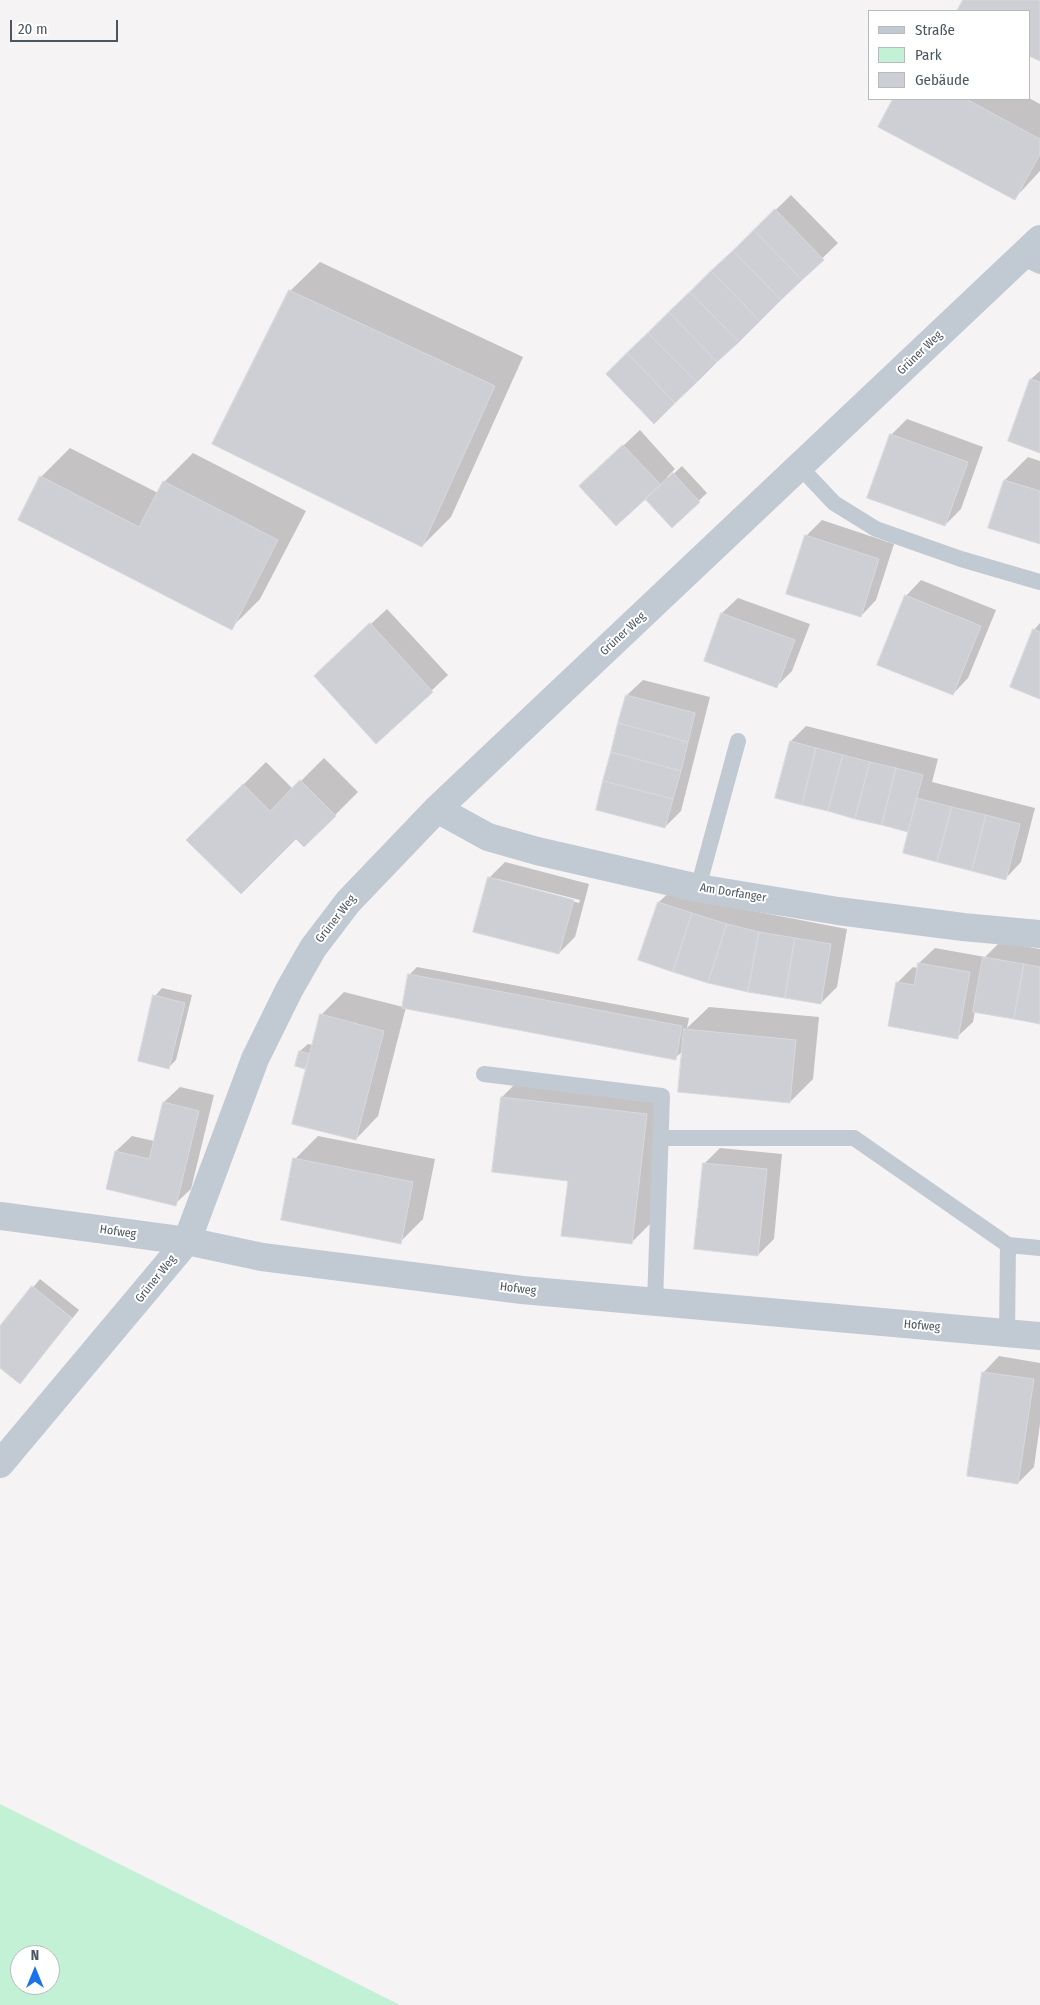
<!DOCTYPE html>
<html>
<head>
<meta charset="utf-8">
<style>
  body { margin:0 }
  #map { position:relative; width:1040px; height:2005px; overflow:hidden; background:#f5f3f3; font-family:"Fira Sans Condensed",sans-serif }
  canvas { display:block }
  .legend { position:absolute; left:868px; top:10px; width:162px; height:90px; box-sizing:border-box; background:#fff; border:1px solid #b7bbc0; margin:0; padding:6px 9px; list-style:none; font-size:15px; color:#4a5661 }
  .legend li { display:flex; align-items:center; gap:10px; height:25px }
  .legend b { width:25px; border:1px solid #b7bbc0 }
  .north { position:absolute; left:10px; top:1945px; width:50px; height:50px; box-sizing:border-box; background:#fff; border:1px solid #b7bbc0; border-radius:50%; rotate:0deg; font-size:14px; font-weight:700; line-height:20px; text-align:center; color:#4a5661 }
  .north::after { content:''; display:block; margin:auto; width:18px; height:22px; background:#1a73e8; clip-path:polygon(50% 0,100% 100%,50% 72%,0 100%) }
  .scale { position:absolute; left:10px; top:20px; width:108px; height:22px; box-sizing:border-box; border:2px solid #4a5661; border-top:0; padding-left:6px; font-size:15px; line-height:18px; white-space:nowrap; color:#4a5661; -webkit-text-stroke:4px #fff; paint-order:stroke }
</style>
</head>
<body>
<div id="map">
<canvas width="1040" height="2005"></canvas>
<ul class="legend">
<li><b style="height:6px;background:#c1cad2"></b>Straße</li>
<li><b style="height:14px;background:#c3f1d5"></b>Park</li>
<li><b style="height:14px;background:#cdcfd5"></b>Gebäude</li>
</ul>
<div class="north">N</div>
<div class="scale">20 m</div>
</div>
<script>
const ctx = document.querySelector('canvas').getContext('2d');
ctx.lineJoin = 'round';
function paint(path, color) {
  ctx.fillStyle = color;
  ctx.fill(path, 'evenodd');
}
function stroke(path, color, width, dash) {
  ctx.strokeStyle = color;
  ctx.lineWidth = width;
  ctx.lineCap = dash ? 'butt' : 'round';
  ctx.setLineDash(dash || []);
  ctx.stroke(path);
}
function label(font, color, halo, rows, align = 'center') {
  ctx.font = font + ' "Fira Sans Condensed",sans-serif';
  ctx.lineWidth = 4;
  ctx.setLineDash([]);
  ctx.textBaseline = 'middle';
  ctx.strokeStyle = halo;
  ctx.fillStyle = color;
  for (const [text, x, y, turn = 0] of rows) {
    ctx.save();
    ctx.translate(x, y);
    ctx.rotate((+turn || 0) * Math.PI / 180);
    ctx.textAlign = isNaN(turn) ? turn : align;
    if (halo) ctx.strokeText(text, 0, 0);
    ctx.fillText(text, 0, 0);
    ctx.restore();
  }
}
const green = new Path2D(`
  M0 1804 400 2005H0ZM20 1955H50V1985H20Z`);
const shadow = new Path2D(`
  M964 0H1040V60L1029 55V11H958Z
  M1029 98 1040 104V171L1015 198 880 126 895 99Z
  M791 195 838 243 654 422 623 358Z
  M320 262 523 357 451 517 422 546 290 291Z
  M1040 371V451L1009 440 1031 379Z
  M907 419 983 447 961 509 945 525 891 435Z
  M640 430 675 469 667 477 668 479 682 466 707 493 672 526 646 497 596 471Z
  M70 448 158 493 164 482 193 453 306 511 260 599 231 628 41 477Z
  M1028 457 1040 461V543L1005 480Z
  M822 520 894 544 876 600 861 616 806 536Z
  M921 580 996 610 968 678 953 694 906 596Z
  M738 598 810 624 792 671 776 687 705 660 722 613Z
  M387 609 448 675 377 742 315 676Z
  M1040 623V698L1034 630Z
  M643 680 710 697 681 811 665 827 627 695Z
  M806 726 938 759 932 782 1035 808 1021 862 1006 878 910 831 777 797 791 741Z
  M324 758 358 792 304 846 296 837 188 840 266 762 293 789Z
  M505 862 589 884 575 937 559 953 489 878ZM498 879 580 900 579 903 498 881Z
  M675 887 743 909 847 929 837 987 821 1003 659 902Z
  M1000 942 1040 949V1022L975 1011 973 1022 957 1037 897 983 913 967 918 968 919 963 935 948 985 957Z
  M417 967 689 1018 687 1028 709 1007 819 1017 813 1079 790 1102 684 1050 675 1058 406 1007 378 1116 356 1139 308 1065 305 1068 300 1051 308 1044 313 1045 321 1015 344 992 403 1007 409 975Z
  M162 988 192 995 176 1060 169 1067 155 996Z
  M525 1074 669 1092 654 1220 631 1243 569 1180 502 1097Z
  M180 1087 214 1095 191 1189 175 1204 116 1151 132 1136 154 1141 164 1102Z
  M318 1136 435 1159 423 1219 400 1242 295 1159Z
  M720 1148 782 1154 774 1239 758 1255 704 1164Z
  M40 1279 79 1310 27 1374 0 1366V1327Z
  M999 1356 1040 1363V1424L1034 1467 1018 1483 968 1475 984 1372Z`);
const building = new Path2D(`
  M963 0H1040V61L1029 56V11H957Z
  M893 99H966L1040 139V154L1015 200 878 127Z
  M775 209 824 260 802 280 754 230Z
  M754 230 802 280 781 300 733 251Z
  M733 251 781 300 760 321 711 271Z
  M711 271 760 321 739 342 690 292Z
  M289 290 495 386 422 547 212 444Z
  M690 292 739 342 717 362 669 312Z
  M669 312 717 362 697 382 648 333Z
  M648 333 697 382 675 403 627 353Z
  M627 353 675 403 654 424 606 374Z
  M1030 379 1040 382V453L1008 441Z
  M890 434 968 462 945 526 867 498Z
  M623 445 661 485 616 526 579 486Z
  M673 473 700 502 672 528 645 499Z
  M40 476 139 527 163 481 278 540 232 630 18 520Z
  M1004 480 1040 491V544L988 528Z
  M805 535 879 559 861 617 786 594Z
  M905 595 981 626 953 695 877 665Z
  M721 613 795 640 777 688 704 661Z
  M370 623 433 692 376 744 314 676Z
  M1033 629 1040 632V699L1010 687Z
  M626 695 695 713 688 742 618 723Z
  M618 723 688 742 681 771 611 752Z
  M790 741 816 748 802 805 775 798Z
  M816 748 843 755 828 811 802 805Z
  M611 752 681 771 673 799 603 781Z
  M843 755 870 762 855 819 828 811Z
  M870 762 896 768 882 825 855 819Z
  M896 768 923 775 908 832 882 825Z
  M300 780 336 816 304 847 296 839 241 894 186 840 243 784 270 811Z
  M603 781 673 799 665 828 596 810Z
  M917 798 952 807 937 862 903 853Z
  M952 807 986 815 972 871 937 862Z
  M986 815 1020 824 1006 880 972 871Z
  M488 877 574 900 559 954 473 932Z
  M658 902 692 913 673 972 638 960Z
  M692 913 727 924 708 983 673 972Z
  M727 924 759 932 748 992 708 983Z
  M759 932 795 938 785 998 748 992Z
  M795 938 831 944 821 1004 785 998Z
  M983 957 1024 964 1014 1019 973 1012Z
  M918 963 970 972 958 1039 888 1026 896 982 914 985Z
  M1024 964 1040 967V1024L1014 1019Z
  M408 974 682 1026 676 1060 402 1008Z
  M153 995 185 1003 169 1069 138 1061Z
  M320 1014 384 1031 356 1140 292 1124Z
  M684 1029 796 1040 790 1103 678 1092Z
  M299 1051 310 1054 305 1069 295 1066Z
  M501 1097 647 1114 632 1244 561 1236 568 1181 492 1172Z
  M163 1102 199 1111 176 1206 106 1189 115 1151 149 1159Z
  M293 1158 413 1182 401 1244 281 1220Z
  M703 1163 767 1169 758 1256 694 1249Z
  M32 1286 72 1318 20 1384 0 1368V1326Z
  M982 1372 1034 1379 1018 1484 967 1476Z`);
const lane = new Path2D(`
  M1021 257 1040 266
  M800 467 834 503 876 529 961 559 1040 582
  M698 888 738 741
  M484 1074 662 1096 655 1303
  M661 1138H854L1008 1245
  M1007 1333 1008 1245 1040 1248`);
const street = new Path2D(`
  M437 809 488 837 537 851 698 888 838 911 963 927 1040 934
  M0 1216 187 1241 262 1257 522 1290 1040 1336
  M0 1464 187 1241 255 1059 289 990 313 948 348 902 437 809 1040 239`);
const streetNames = [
  ["Grüner Weg",920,353,-44],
  ["Grüner Weg",623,634,-43],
  ["Am Dorfanger",733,893,9],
  ["Grüner Weg",336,919,-52],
  ["Hofweg",118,1232,8],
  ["Grüner Weg",156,1279,-51],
  ["Hofweg",518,1289,7],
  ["Hofweg",922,1326,5]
];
paint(green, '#c3f1d5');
paint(shadow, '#0003');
paint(building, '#cdcfd5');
stroke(building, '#d7d9de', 1);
stroke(lane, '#c1cad2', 16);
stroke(street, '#c1cad2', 28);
label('12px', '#4a5661', '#fff', streetNames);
</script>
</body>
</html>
